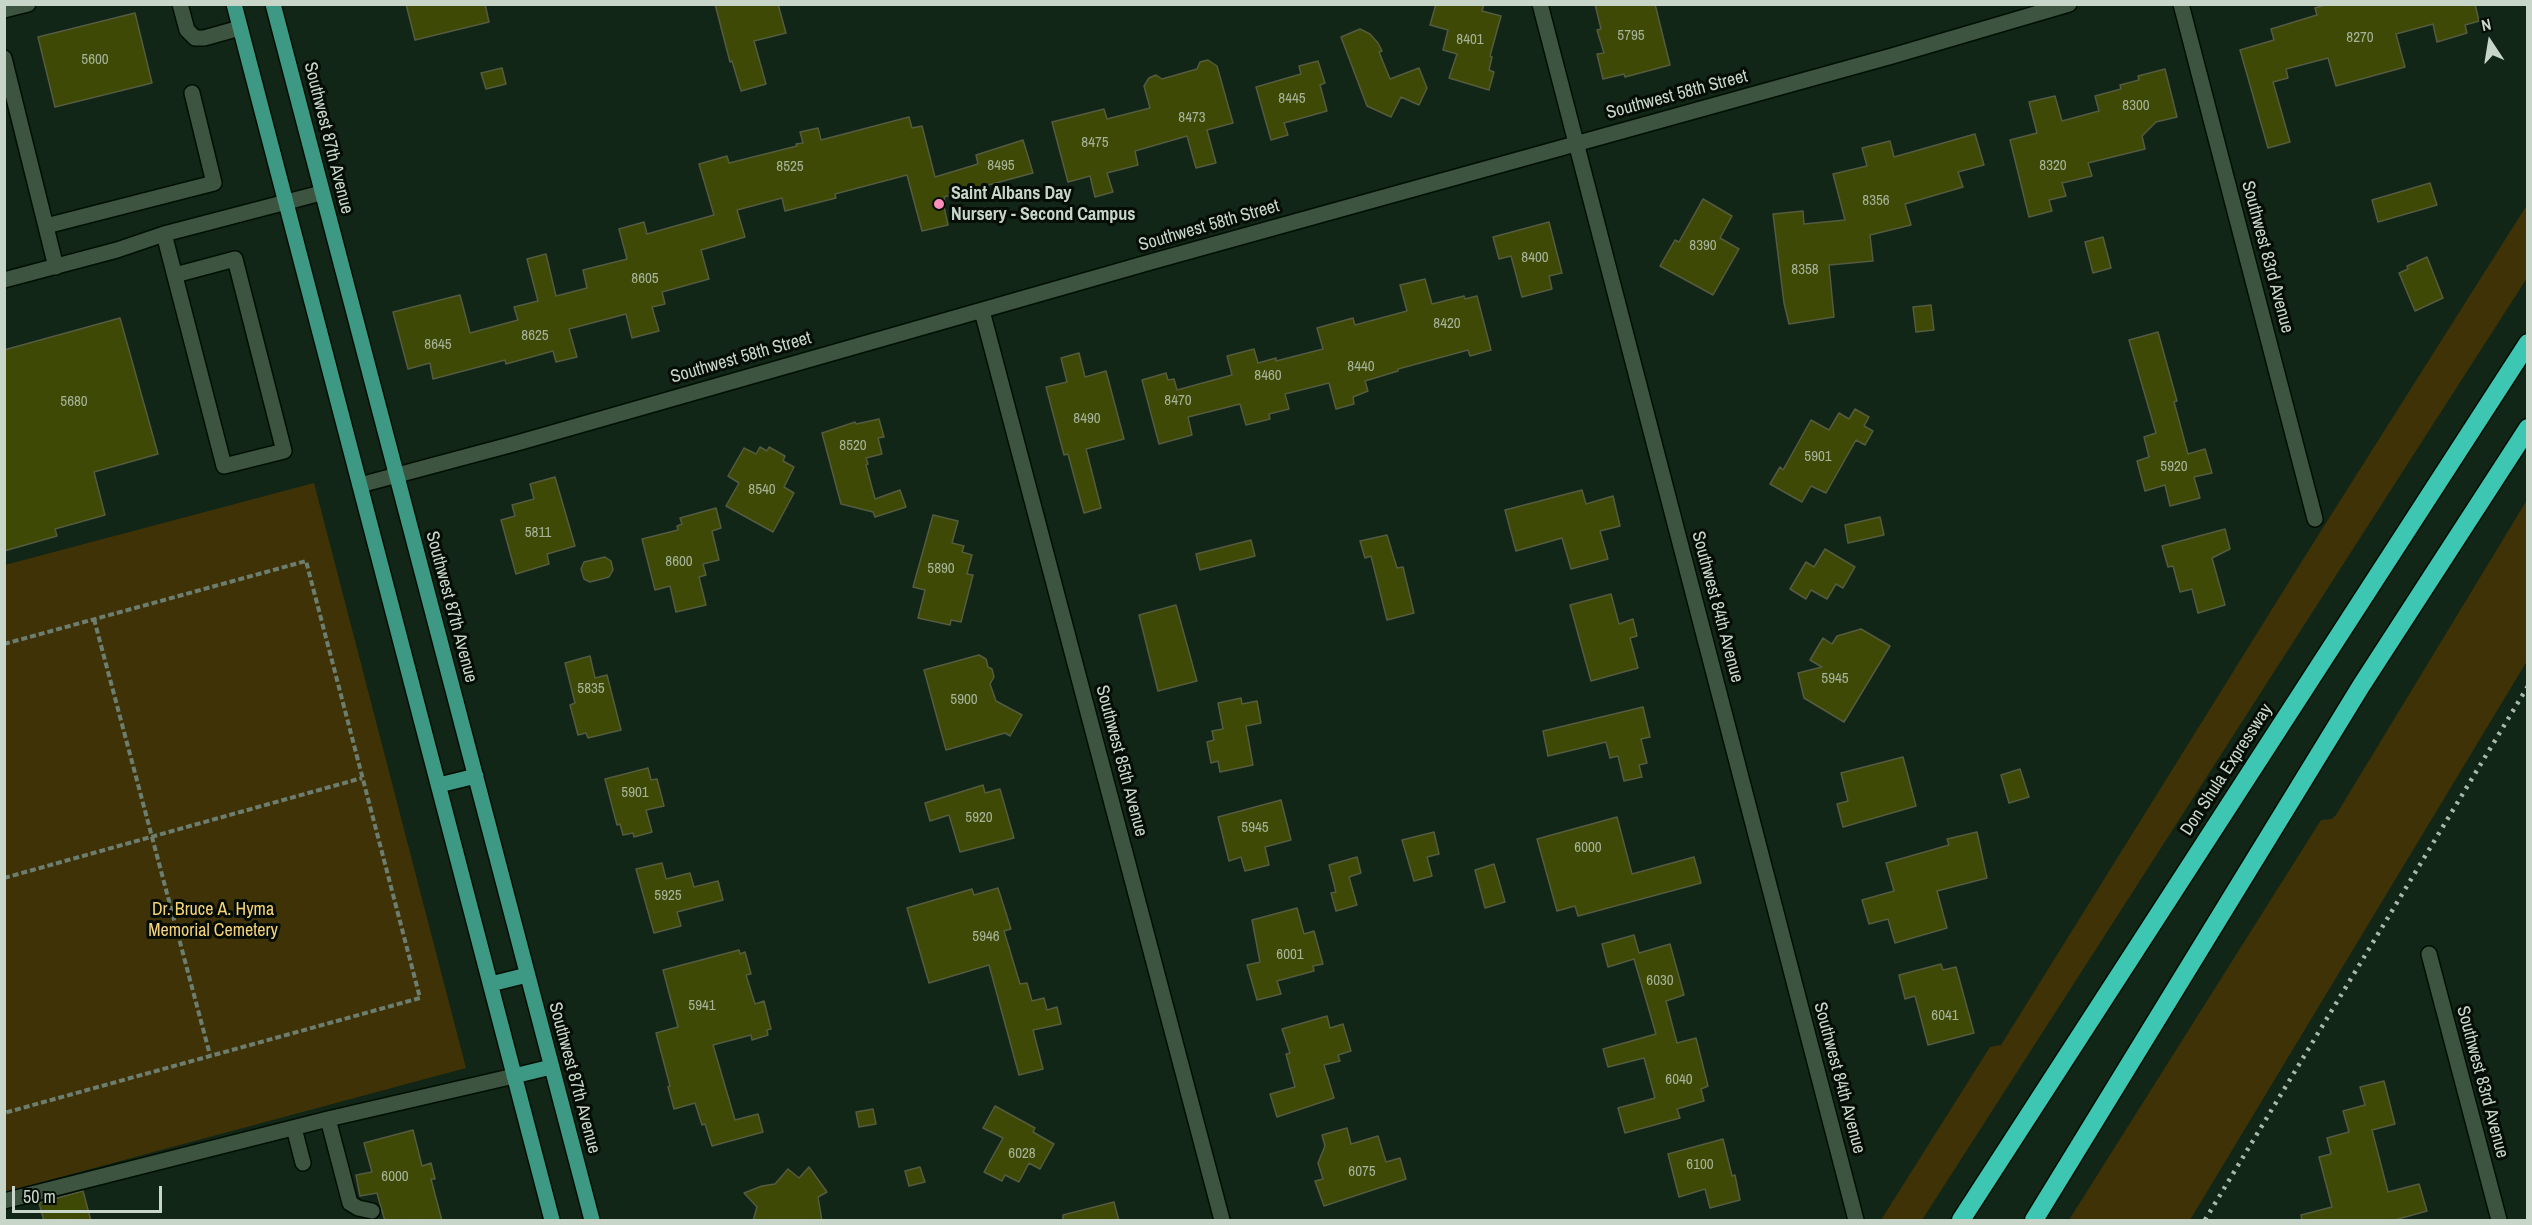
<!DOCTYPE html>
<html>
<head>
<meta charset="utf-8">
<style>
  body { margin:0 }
  #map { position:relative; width:2532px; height:1225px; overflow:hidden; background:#112616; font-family:"Archivo Narrow",sans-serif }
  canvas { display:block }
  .frame { position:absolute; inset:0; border:6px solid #c8d6ca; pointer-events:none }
  .north { position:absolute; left:2460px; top:12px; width:60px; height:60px; -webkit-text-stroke:4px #050d06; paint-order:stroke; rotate:348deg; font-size:16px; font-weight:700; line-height:24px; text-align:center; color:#c8d6ca }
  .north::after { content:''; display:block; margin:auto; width:21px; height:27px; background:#c8d6ca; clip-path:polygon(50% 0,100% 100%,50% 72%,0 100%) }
  .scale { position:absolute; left:12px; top:1186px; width:150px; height:27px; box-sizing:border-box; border:3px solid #c8d6ca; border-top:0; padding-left:8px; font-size:18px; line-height:21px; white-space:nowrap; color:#c8d6ca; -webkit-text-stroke:4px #050d06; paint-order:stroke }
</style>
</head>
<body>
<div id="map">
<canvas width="2532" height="1225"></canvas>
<div class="frame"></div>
<div class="north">N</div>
<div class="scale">50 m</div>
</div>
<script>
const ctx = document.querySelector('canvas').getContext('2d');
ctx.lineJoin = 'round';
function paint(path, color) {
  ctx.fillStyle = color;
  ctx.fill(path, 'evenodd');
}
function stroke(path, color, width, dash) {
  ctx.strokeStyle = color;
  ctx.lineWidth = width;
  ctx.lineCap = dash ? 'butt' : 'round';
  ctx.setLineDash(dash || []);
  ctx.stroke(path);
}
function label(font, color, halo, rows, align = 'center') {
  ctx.font = font + ' "Archivo Narrow",sans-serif';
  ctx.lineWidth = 6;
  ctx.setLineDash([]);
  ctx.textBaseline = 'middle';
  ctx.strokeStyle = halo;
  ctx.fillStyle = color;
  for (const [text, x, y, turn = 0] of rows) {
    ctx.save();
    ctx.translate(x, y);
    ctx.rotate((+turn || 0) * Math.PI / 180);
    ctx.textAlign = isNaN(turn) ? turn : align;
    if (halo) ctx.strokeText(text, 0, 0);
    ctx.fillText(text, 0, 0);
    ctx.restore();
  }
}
const green = new Path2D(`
  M2527 205V278L1922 1220H1881L1990 1047 2001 1045 2302 561Z
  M314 483 466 1068 5 1192V565Z
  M2527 500V661L2190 1220H2069L2321 820 2332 819 2336 815Z`);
const building = new Path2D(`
  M406 4H485L489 22 415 40Z
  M715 4H778L786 33 754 41 766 84 741 91 732 61 730 62Z
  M1436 4H1484L1482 11 1501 16 1490 56 1492 57 1489 70 1494 72 1489 90 1449 78 1457 54 1443 50 1448 30 1430 25Z
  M1595 4H1655L1670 65 1625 77 1624 74 1603 79 1597 54 1604 53 1597 30 1601 29Z
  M2328 4H2475L2479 21 2465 25 2467 33 2437 42 2433 24 2396 34 2405 67 2336 86 2328 58 2286 69 2288 78 2273 82 2290 142 2268 148 2240 50 2274 40 2271 29 2317 15 2315 8Z
  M135 13 152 83 55 107 38 37Z
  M1360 29 1370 34 1378 43 1382 51 1379 52 1390 79 1419 68 1427 88 1419 105 1401 97 1391 117 1367 106 1341 37Z
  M1208 60 1217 66 1233 123 1207 130 1216 163 1196 168 1187 136 1135 151 1138 165 1107 173 1113 192 1095 197 1090 176 1068 182 1052 122 1104 109 1107 119 1150 108 1144 86 1149 78 1156 75 1162 79 1197 69 1200 62Z
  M1318 61 1325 83 1320 85 1327 111 1284 123 1288 135 1271 140 1256 87 1301 74 1299 66Z
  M502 68 506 84 486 89 481 73Z
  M2165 69 2177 117 2156 122 2142 136 2145 149 2088 163 2092 176 2062 183 2066 196 2049 200 2052 211 2029 217 2010 140 2037 133 2029 102 2055 96 2062 121 2099 111 2095 96 2121 89 2120 85 2139 80 2138 76Z
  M909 117 912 128 922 126 935 177 978 164 976 155 1023 140 1033 173 944 197 945 202H943L948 225 922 231 907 175 835 194 836 198 785 211 782 198 737 210 745 237 701 250 709 279 662 292 665 304 652 307 659 331 632 338 626 314 569 329 577 357 556 362 553 351 506 364 505 360 433 379 430 363 408 369 393 312 460 295 470 333 518 320 514 307 538 301 527 259 546 254 556 296 587 288 583 270 627 259 619 229 644 222 647 234 714 215 699 164 727 156 729 163 797 146 796 144 803 143 800 132 818 128 821 140Z
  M1975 134 1984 165 1958 172 1963 187 1905 204 1911 225 1870 235 1873 261 1829 265 1834 317 1789 324 1784 303 1773 214 1803 211 1804 224 1845 220 1833 174 1867 166 1862 148 1890 141 1894 157Z
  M2430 183 2437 205 2378 222 2372 200Z
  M1703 199 1732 216 1720 238 1739 249 1713 295 1660 266 1675 240 1679 242Z
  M1549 222 1562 273 1549 276 1552 289 1522 297 1511 256 1499 259 1493 237Z
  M2103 237 2111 268 2093 273 2085 242Z
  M2427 257 2443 298 2415 311 2399 273 2408 269 2407 266Z
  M1425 279 1432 304 1464 296 1465 299 1477 296 1491 350 1470 356 1468 350 1398 369V371L1365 381 1368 391 1353 397 1354 404 1336 409 1329 383 1285 394 1289 409 1269 414 1270 419 1246 425 1240 404 1188 417 1192 435 1159 444 1142 380 1166 373 1168 380 1174 379 1177 390 1232 375 1227 356 1254 349 1258 363 1276 358V361L1323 349 1317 328 1353 318 1355 325 1407 311 1400 285Z
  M1931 305 1934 330 1916 332 1913 307Z
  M120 318 158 454 94 472 105 515 55 529 57 536 4 551V350Z
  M2158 332 2177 401 2174 402 2188 454 2205 449 2212 473 2194 477 2200 498 2170 506 2165 485 2145 491 2137 461 2149 457 2144 437 2156 433 2129 340Z
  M1079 353 1085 377 1106 371 1124 439 1086 449 1101 508 1084 513 1068 454 1064 455 1046 387 1067 382 1061 358Z
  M1855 409 1869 417 1864 426 1873 431 1865 445 1856 440 1826 493 1811 486 1802 502 1770 484 1780 467 1783 470 1811 420 1829 430 1839 413 1849 419Z
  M879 419 884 437 878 438 882 454 866 458 868 464 866 465 875 499 900 490 906 507 875 517 873 512 841 504 822 433 855 422 856 424Z
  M760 447 767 451 769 447 785 456 783 461 794 467 784 487 794 493 773 532 726 506 739 483 728 476 744 448 756 454Z
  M555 477 575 546 547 554 549 564 516 574 501 520 515 516 512 505 534 499 530 484Z
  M1582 490 1586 504 1613 496 1620 526 1600 531 1608 559 1571 569 1562 538 1516 551 1505 510Z
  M716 508 721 528 712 531 719 560 703 564 706 575 699 577 706 605 676 612 670 586 655 590 642 539 678 530 677 526 682 524 680 518Z
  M933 515 958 521 952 543 964 546 962 552 972 555 967 574 973 575 961 622 951 620 950 625 918 618 925 590 913 587Z
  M1880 517 1884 535 1848 543 1845 525Z
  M2225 529 2230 549 2212 558 2225 605 2198 613 2192 589 2180 592 2173 566 2168 567 2162 546Z
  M1387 535 1397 568 1403 567 1414 613 1387 620 1371 556 1365 558 1360 541Z
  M1251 540 1255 556 1200 570 1196 554Z
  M1825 549 1855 567 1843 588 1836 584 1827 599 1811 590 1806 599 1790 589 1806 562 1814 567Z
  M605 557 611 561 613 570 609 577 590 582 584 579 581 569 584 562Z
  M1611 594 1619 624 1633 619 1637 636 1630 638 1638 668 1591 681 1570 605Z
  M1176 605 1197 681 1158 691 1139 615Z
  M1861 629 1890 646 1844 722 1804 698 1798 673 1822 667 1810 660 1823 638 1832 644 1837 636Z
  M979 655 986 659 988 667 992 669 994 677 990 684 996 701 1022 715 1010 736 1005 733 946 750 924 670Z
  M590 656 595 678 607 675 621 730 588 738 586 733 578 735 570 705 575 703 565 663Z
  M1241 698 1242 704 1257 701 1261 723 1246 726 1253 765 1220 772 1218 761 1211 763 1207 742 1214 740 1212 731 1223 729 1218 703Z
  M1643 707 1650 737 1641 739 1647 763 1639 765 1642 777 1624 781 1618 756 1610 758 1606 742 1548 756 1543 731Z
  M1903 757 1916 806 1843 827 1837 804 1848 801 1841 773Z
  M648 768 651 780 657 779 664 806 646 810 652 832 634 837 633 833 623 835 620 824 617 825 605 779Z
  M2020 769 2029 797 2009 803 2001 775Z
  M983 785 985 793 1000 789 1014 838 960 852 949 815 930 821 925 803Z
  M1281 800 1291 840 1265 847 1269 865 1245 871 1241 857 1229 861 1218 817Z
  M1617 817 1632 874 1694 857 1701 883 1578 916 1575 906 1557 911 1537 839Z
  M1434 832 1439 854 1427 857 1432 876 1414 881 1402 840Z
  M1977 832 1987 878 1937 891 1947 928 1895 943 1888 919 1869 924 1862 900 1894 891 1886 863 1949 845 1947 839Z
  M1357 857 1361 873 1349 877 1357 905 1336 911 1331 893 1336 892 1329 865Z
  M662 863 666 879 690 873 694 887 718 881 723 900 677 912 681 926 654 933 636 869Z
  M1494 864 1505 902 1485 908 1475 870Z
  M998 888 1011 929 1004 931 1020 984 1027 983 1032 1001 1044 998 1047 1010 1057 1007 1061 1024 1033 1030 1043 1069 1019 1075 989 965 929 983 907 908 972 889 974 895Z
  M1297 908 1304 934 1314 931 1323 964 1313 966 1314 971 1277 981 1281 994 1257 1000 1247 965 1260 962 1252 920Z
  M1634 935 1639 953 1670 944 1684 995 1666 1001 1677 1043 1696 1038 1708 1086 1701 1089 1704 1101 1677 1109 1680 1118 1625 1133 1618 1108 1655 1098 1644 1058 1608 1067 1603 1049 1656 1034 1634 959 1608 967 1602 944Z
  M739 950 740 954 745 952 751 974 746 975 755 1004 764 1001 771 1029 767 1030 768 1035 752 1040 751 1035 713 1045 735 1120 758 1114 763 1132 712 1146 705 1124 702 1125 695 1103 674 1109 668 1087 670 1086 656 1033 678 1027 663 970Z
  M1941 964 1943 970 1956 967 1974 1033 1928 1045 1915 996 1905 999 1899 975Z
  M1327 1016 1330 1028 1343 1024 1351 1051 1338 1055 1340 1061 1324 1065 1334 1098 1277 1117 1270 1094 1295 1087 1286 1054 1290 1053 1282 1029Z
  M2384 1081 2395 1124 2372 1130 2388 1192 2419 1184 2427 1211 2391 1221H2302L2301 1215 2332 1207 2319 1157 2331 1154 2327 1138 2349 1132 2343 1111 2365 1105 2360 1087Z
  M995 1106 1035 1128 1033 1132 1054 1144 1040 1169 1029 1163 1019 1182 1005 1175 1002 1181 984 1172 1003 1138 983 1128Z
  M873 1109 876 1124 859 1127 856 1112Z
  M1347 1128 1351 1144 1378 1136 1386 1162 1400 1158 1406 1179 1324 1206 1315 1181 1323 1179 1318 1163 1325 1146 1322 1135Z
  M413 1130 422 1166 431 1163 435 1179H431L442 1221H385L377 1193 360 1196 356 1175 372 1172 364 1143Z
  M1723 1139 1732 1176 1735 1175 1740 1200 1710 1208 1705 1189 1679 1197 1668 1154Z
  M809 1167 827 1192 818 1197 822 1221H753L757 1207 744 1193 762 1186 775 1184 788 1169 799 1178Z
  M920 1167 925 1182 909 1186 905 1171Z
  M83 1191 91 1221H44L39 1203Z
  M1114 1202 1119 1221H1063V1215Z`);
const path = new Path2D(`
  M94 619 210 1055
  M4 644 306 561 420 998 4 1113
  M4 878 362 778`);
const minor = new Path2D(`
  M180 4 187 30 195 38H204L240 28
  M1540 4 1856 1220
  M2181 4 2315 519
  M4 10 28 4
  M4 58 56 267
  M46 226 214 183 192 93
  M164 234 224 466 284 451 235 259 175 275
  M4 280 117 250 164 234 321 193
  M982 311 1222 1220
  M360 485 517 443 1154 261 1892 56 2069 4
  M2429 954 2499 1220
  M328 1119 350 1203 358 1208 372 1211
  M294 1128 303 1163
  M4 1201 328 1119 514 1076`);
const major = new Path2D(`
  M234 4 552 1220
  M273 4 592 1220
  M439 785 476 776
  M491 984 527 975
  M514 1076 551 1067`);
const highway = new Path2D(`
  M1961 1220 2528 343
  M2034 1220 2361 686 2528 428`);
const rail = new Path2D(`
  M2205 1220 2528 686`);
const markers = [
  [939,204,6,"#ff8eba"]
];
const numberNames = [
  ["5795",1631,36],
  ["8270",2360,38],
  ["8401",1470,40],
  ["5600",95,60],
  ["8445",1292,99],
  ["8300",2136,106],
  ["8473",1192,118],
  ["8475",1095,143],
  ["8495",1001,166],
  ["8320",2053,166],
  ["8525",790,167],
  ["8356",1876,201],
  ["8390",1703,246],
  ["8400",1535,258],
  ["8358",1805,270],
  ["8605",645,279],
  ["8420",1447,324],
  ["8625",535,336],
  ["8645",438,345],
  ["8440",1361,367],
  ["8460",1268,376],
  ["8470",1178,401],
  ["5680",74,402],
  ["8490",1087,419],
  ["8520",853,446],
  ["5901",1818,457],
  ["5920",2174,467],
  ["8540",762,490],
  ["5811",538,533],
  ["8600",679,562],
  ["5890",941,569],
  ["5945",1835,679],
  ["5835",591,689],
  ["5900",964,700],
  ["5901",635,793],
  ["5920",979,818],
  ["5945",1255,828],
  ["6000",1588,848],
  ["5925",668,896],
  ["5946",986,937],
  ["6001",1290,955],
  ["6030",1660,981],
  ["5941",702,1006],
  ["6041",1945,1016],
  ["6040",1679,1080],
  ["6028",1022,1154],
  ["6100",1700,1165],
  ["6075",1362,1172],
  ["6000",395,1177]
];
const streetNames = [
  ["Southwest 58th Street",1677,95,-15],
  ["Southwest 87th Avenue",328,138,76],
  ["Southwest 58th Street",1209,226,-16],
  ["Southwest 83rd Avenue",2267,257,75],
  ["Southwest 58th Street",741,358,-16],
  ["Southwest 87th Avenue",451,607,75],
  ["Southwest 84th Avenue",1717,607,75],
  ["Southwest 85th Avenue",1121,761,75],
  ["Don Shula Expressway",2227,770,-57],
  ["Southwest 87th Avenue",574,1078,75],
  ["Southwest 84th Avenue",1839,1078,75],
  ["Southwest 83rd Avenue",2482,1082,75]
];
const poiNames = [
  ["Saint Albans Day",951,194],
  ["Nursery - Second Campus",951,215]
];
const parkNames = [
  ["Dr. Bruce A. Hyma",213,910],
  ["Memorial Cemetery",213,931]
];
paint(green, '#403207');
paint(building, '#3e4905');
stroke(building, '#555b40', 1.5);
stroke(minor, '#000f03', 18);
stroke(major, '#000f03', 18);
stroke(highway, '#000f03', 21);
stroke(path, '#6c7e70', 4, [6, 3]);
stroke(minor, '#3d5441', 15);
stroke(major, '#3d9884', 15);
stroke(highway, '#3dc6b1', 18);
stroke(rail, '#a9b8ab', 4.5, [3, 6]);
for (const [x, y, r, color] of markers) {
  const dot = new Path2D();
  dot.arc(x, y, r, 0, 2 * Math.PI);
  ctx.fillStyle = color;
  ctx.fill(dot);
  stroke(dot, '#050d06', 2);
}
label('15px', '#a6b399', null, numberNames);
label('18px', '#c8d6ca', '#050d06', streetNames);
label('bold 18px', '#c8d6ca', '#050d06', poiNames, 'left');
label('18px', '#f6d278', '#050d06', parkNames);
</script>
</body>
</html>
